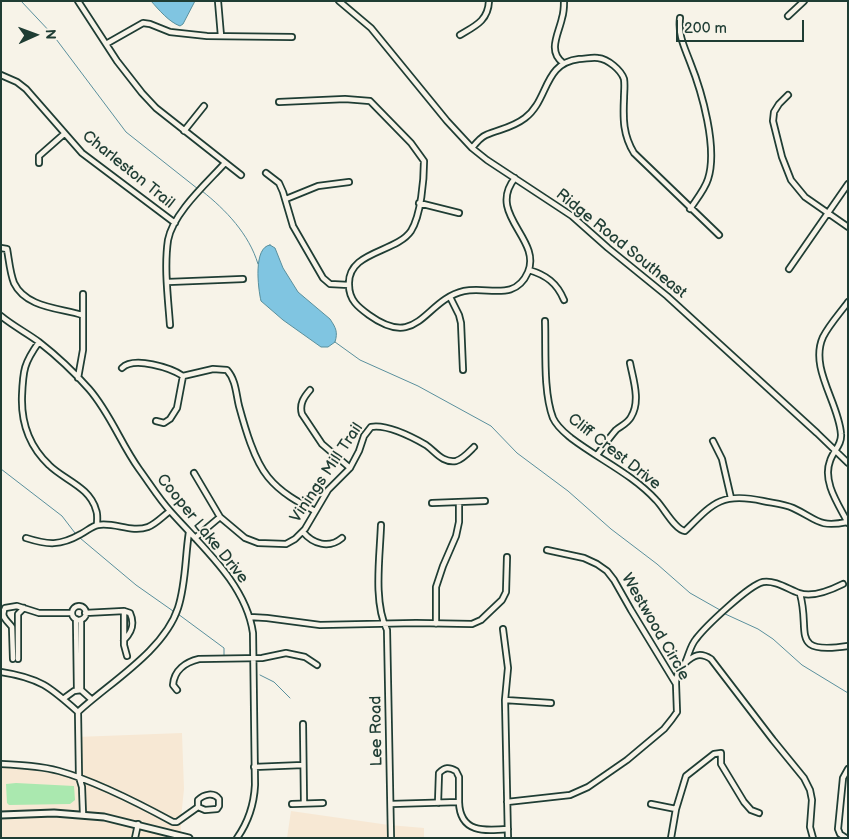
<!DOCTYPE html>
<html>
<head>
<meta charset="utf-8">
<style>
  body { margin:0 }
  #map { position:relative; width:849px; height:839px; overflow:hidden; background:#f7f3e8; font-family:"Balsamiq Sans",sans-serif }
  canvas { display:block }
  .frame { position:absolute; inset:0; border:2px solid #1f3d34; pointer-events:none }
  .north { position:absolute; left:10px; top:10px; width:50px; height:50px; -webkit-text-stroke:4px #f7f3e8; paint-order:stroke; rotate:88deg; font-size:14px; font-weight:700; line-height:20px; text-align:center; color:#1f3d34 }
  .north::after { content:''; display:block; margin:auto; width:18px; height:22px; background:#1f3d34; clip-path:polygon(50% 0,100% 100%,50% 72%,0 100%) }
  .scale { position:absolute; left:676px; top:20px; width:128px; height:22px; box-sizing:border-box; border:2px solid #1f3d34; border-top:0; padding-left:6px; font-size:15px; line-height:18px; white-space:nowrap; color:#1f3d34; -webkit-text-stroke:4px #f7f3e8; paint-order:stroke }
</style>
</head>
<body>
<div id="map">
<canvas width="849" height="839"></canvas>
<div class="frame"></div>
<div class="north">N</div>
<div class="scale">200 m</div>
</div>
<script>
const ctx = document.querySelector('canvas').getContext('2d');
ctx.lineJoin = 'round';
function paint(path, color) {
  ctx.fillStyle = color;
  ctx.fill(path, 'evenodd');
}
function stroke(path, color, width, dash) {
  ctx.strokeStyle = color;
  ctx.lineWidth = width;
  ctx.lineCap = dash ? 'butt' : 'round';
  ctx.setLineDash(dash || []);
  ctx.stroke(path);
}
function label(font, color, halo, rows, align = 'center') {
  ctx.font = font + ' "Balsamiq Sans",sans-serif';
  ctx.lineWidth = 4;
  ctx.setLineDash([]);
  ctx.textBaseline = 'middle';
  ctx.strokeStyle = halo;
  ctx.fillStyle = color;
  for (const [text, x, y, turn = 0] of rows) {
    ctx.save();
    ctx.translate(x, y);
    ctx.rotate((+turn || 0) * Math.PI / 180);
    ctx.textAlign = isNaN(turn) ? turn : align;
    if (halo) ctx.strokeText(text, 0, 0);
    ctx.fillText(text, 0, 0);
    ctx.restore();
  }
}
const built = new Path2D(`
  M182 733 184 789 181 818V838H1V766L50 769 75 779 76 737Z
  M291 811 389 825 424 828V838H287Z`);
const green = new Path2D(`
  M16 783 74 786 75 800 70 804 9 805 7 803 6 784Z`);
const water = new Path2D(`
  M151 1H195L183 24 180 26C169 22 159 10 151 1Z
  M270 245 275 248 283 268 298 292 330 319C336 328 338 332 335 342L328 347H321L283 320 261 301C258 288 253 247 270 245Z`);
const stream = new Path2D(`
  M21 1 53 35 126 132 198 189
  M202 191C226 210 249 234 258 264
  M335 342 360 360 418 386 491 426 517 453 568 491 611 529 657 564 690 593 720 610
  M1 469 62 516 75 533
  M80 538 136 585 173 611
  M723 613 758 629 773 639 802 665 848 693
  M178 614 224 648V656
  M260 675 274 682 290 698`);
const minor = new Path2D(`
  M78 1 117 61 142 93 156 108 241 175
  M218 1 221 36
  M339 1 371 28 447 121 472 148 487 160 572 216 608 248 667 296 817 433 848 463
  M788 16 804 1
  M680 18C678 35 684 46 690 62 702 92 718 148 708 179 705 189 696 200 690 209
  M460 35C475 26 488 21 489 1
  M106 44 143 23 150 24 170 32 207 36 292 37
  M563 63C547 51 559 33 562 18 564 12 564 7 564 1
  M1 75 17 82 26 89 82 153 175 223
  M788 95 779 104 774 112 773 121 782 157 791 180 805 197 848 227
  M279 102 345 99 370 101 411 143 424 161C424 180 421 215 411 231 396 253 347 251 349 285 349 300 358 307 369 315 419 351 424 300 464 291 488 286 515 302 528 272 542 239 486 214 515 178
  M184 131 204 106
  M472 148C476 143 481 137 486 135 500 129 512 128 525 118 549 100 543 63 579 59 585 59 592 57 598 58 608 59 621 70 624 79 625 85 624 92 624 98 623 119 623 135 634 153L719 235
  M39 163V156L64 134
  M266 173 279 183 283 192 293 226 323 278 330 284 349 285
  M286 199 318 186 349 182
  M419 203 459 213
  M1 248 7 249C9 260 10 273 14 283 26 308 60 308 82 315
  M789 269 848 184
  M529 270C546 275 557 283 564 300
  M168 282 243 279
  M450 297 459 315 461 323 463 370
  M848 302C840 313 829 325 823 337 809 368 839 403 841 434 842 445 833 451 830 461 822 482 839 505 848 523
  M1 316C13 326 27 333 39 342 57 356 74 372 89 389 110 413 121 444 139 469 150 484 159 499 171 512 202 547 246 584 253 633L255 785C254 805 249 821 237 838
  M545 321C546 349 543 392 553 418 557 427 565 433 571 438 600 460 632 474 656 500 664 508 675 530 685 531 713 503 721 492 763 501 772 503 784 504 793 508 817 519 818 528 847 522
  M170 325C168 298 164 267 168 240 173 213 207 183 225 163
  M39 342C24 363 23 370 22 396 21 423 29 446 49 465 64 480 90 487 96 510 98 514 97 520 97 525
  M122 368C134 356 171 368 183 376L213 369 227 370C236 380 236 394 239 406 245 428 254 460 268 477 281 493 298 502 315 511
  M78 378 83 350V294
  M310 390C304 397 299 404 302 414L322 444 350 468
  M156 421 164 423 170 419 177 408 183 376
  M713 441 722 459 731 498
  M597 455C603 447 609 438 616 430 621 426 628 423 631 417 641 401 633 379 630 363
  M194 473 220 517 245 538 258 543 286 544 295 539 305 529 328 490 350 468 359 451 364 436 371 427C388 424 412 437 426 445 436 452 442 463 456 461 463 459 469 452 474 447
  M432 503 485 501
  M381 525C380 556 373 602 387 630L391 838
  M303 532C313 544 329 549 342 538
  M26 538C48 545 60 546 81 534 87 531 92 526 98 525 115 522 131 533 148 527 156 524 163 516 170 511
  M195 538 220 517
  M800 594C811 632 788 655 848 646
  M72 613a7 7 0 1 1 14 0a7 7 0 1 1-14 0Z
  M124 611V645L127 656
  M85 613 124 611 130 613C135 624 132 632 124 640
  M250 617 267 618 320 625 416 623 472 624 481 620 502 600 506 592 507 557
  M76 619 77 690
  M81 620V690
  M436 624V587L443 566 456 536 459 522V502
  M503 629 508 668 505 700 508 838
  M13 659 12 627C7 620 0 617 5 608L17 606 39 613H72
  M18 659V614L24 608
  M685 663C694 655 700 652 711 659L773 740 804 778 810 790 812 800 810 827 813 838
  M1 672C40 678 50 687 78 712
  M676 684C676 681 676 678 677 676 678 671 682 667 685 663 689 655 690 646 696 639 705 627 749 585 763 582 775 580 788 589 799 593 812 598 831 590 843 584
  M177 690 173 685C174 670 186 662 199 659L262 658 286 653 305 657 317 665
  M63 699 74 691 81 690 91 699
  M505 700 551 703
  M303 724 304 803
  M1 764C21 765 41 766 59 771 95 781 140 804 173 822H177L198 807 205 810 217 809 219 806V799C214 792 204 794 198 800V807
  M254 767 303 765
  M507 802 570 795 588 787 627 760 664 729 672 719 677 712 676 684 631 610 614 580 607 571 597 564 584 558 547 550
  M438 803 439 773C445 767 449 767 456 771L459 777V802
  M292 804 323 803
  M391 804 459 802C460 833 484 831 508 829
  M651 804 676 809
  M83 814 82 787 79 777 78 712C109 683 164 651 178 608 186 584 185 557 189 532
  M135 838 138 824
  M671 838 676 809 686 776 714 754 721 753V764L744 802 751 810 759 813
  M846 838 840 834 838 829 843 778 848 769`);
const major = new Path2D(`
  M1 815 54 813 104 817 189 838`);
const streetNames = [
  ["Charleston Trail",128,170,39],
  ["Ridge Road Southeast",621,244,39],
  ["Cliff Crest Drive",614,452,38],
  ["Vinings Mill Trail",327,473,-56],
  ["Cooper Lake Drive",202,529,51],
  ["Westwood Circle",655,627,60],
  ["Lee Road",377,731,-91]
];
paint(built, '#f7e8d4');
paint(green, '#aae8af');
paint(water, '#80c5e1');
stroke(water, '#598f9c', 1);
stroke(stream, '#598f9c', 1);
stroke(minor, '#1f3d34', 8);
stroke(major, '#1f3d34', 9);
stroke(minor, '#f7f3e8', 4.5);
stroke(major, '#f7f3e8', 5);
label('16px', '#1f3d34', '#f7f3e8', streetNames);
</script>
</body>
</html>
